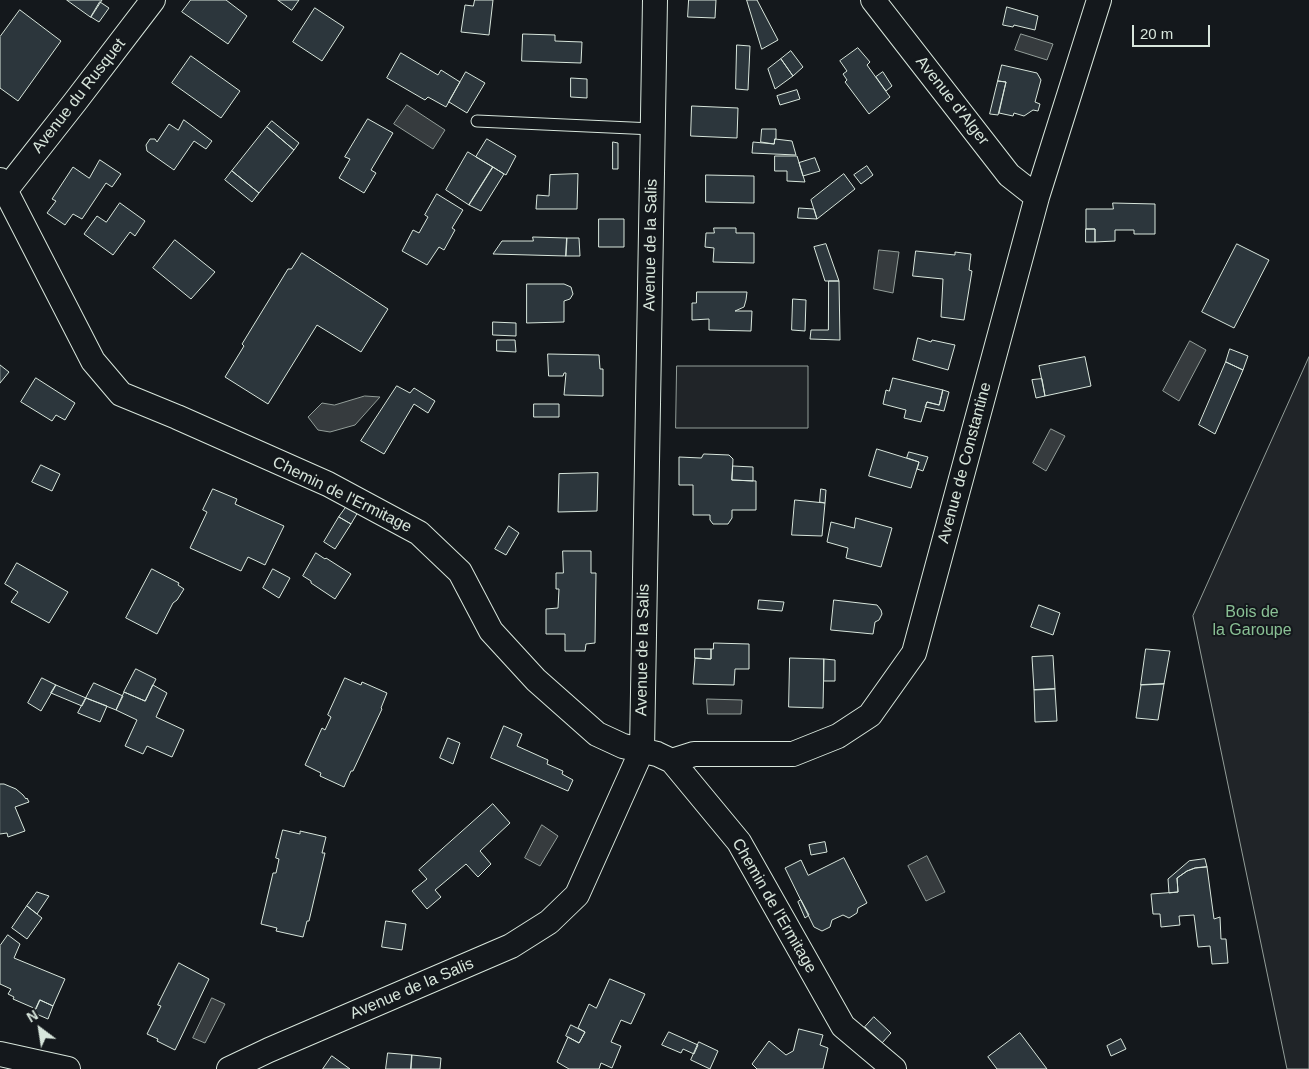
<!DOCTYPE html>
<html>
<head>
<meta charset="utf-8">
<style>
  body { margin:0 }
  #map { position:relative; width:1309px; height:1069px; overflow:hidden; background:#14181c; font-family:Arial,sans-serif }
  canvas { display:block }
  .north { position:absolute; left:15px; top:1004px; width:50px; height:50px; -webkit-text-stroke:4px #14181c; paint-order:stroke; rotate:329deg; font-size:14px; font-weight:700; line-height:20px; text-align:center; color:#d8e6dc }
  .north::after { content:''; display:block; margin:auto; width:18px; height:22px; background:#d8e6dc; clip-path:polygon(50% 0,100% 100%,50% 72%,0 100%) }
  .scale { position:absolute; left:1132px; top:25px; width:78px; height:22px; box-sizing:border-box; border:2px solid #d8e6dc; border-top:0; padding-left:6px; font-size:15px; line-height:18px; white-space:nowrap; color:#d8e6dc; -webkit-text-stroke:4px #14181c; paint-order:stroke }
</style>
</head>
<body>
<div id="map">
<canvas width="1309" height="1069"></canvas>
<div class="north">N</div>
<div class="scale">20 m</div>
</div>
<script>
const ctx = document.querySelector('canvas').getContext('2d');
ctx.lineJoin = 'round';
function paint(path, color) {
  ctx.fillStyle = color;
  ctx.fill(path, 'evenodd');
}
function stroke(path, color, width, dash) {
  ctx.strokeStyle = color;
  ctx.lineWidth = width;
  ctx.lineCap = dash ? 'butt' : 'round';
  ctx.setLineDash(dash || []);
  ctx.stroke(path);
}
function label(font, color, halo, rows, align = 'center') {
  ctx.font = font + ' Arial,sans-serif';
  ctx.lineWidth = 4;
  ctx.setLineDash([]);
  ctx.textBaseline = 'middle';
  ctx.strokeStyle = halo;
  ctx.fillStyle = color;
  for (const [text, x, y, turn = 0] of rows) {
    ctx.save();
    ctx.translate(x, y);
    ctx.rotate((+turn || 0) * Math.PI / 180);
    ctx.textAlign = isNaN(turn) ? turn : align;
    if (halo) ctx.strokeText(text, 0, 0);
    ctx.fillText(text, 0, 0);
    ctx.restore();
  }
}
const green = new Path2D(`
  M1309 357V1069H1287L1193 616Z
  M677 366H808V428H676Z`);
const water = new Path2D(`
  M1021 34 1053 44 1047 60 1015 50Z
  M407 105 445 130 433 149 394 124Z
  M879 250 899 252 893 293 874 289Z
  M1190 341 1206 350 1179 401 1163 391Z
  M365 396 380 397 355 425 330 432 318 430 308 417 322 403 334 405Z
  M1051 429 1065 436 1046 471 1033 463Z
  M707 699 742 700 741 714H708Z
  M542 825 558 836 540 866 525 858Z
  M927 856 945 892 926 901 908 866Z
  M212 998 225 1004 205 1043 193 1038Z`);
const building = new Path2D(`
  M67 0H102L91 17Z
  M191 0H226L247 16 228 44 182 12Z
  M278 0H299L292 10Z
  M475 0H493L489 35 461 32 465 5 473 6Z
  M689 0H716L715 18 688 17Z
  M747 0H757L778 40 762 49Z
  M100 2 109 8 99 22 91 17Z
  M1007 7 1038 16 1035 30 1014 25 1013 27 1003 25Z
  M315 8 344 27 322 61 293 42Z
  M20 10 61 41 18 101 0 88V37Z
  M523 34 555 35V41L582 42 581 63 522 61Z
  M737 45 750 46 748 90 736 89Z
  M858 48 870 62 867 65 890 97 869 114 845 82 847 80 843 74 847 71 840 61Z
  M791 51 803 67 793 76 781 59Z
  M401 53 438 75 441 70 460 82 446 107 428 97 425 100 387 78Z
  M191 56 240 91 221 118 172 83Z
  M781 59 793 76 775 89 768 69Z
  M1002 65 1037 73 1041 80 1035 102 1040 104 1038 111 1033 110 1024 116 1014 113 1013 116 999 113 1006 82 998 81Z
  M466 72 485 83 467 113 449 102Z
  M883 72 892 86 886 91 876 77Z
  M571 78 587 79V98L571 97Z
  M998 81 1006 82 998 115 990 114Z
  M797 90 800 99 780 105 777 96Z
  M692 106 738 108 737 138 691 136Z
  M368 119 393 133 371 170 376 173 364 193 339 178 350 159 345 157Z
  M184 120 212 141 206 149 194 141 174 170 147 151 146 145 150 139H155L157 142 169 124 178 130Z
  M272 121 299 143 294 150 267 127Z
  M267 127 294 150 259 193 232 171Z
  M762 129H776V139H775L774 144 761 142Z
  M487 139 516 156 506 175 476 157Z
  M775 139 792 141 796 155 752 153 753 142 774 144Z
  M613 142 618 143V169H613Z
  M468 152 493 167 469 205 446 190Z
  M775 156H797L805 182 787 181V171H775Z
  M815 158 820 171 803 176 799 163Z
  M100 160 121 174 112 187 106 183 82 219 73 214 65 225 47 213 56 201 52 199 73 167 89 178Z
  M867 166 873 175 861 184 854 175Z
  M493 167 504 174 481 211 469 205Z
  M232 171 259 193 252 202 225 180Z
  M578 174 577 209H536L537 195 549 196 550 175Z
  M844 174 855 189 817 219 811 200Z
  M706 175 754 176V203L706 202Z
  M437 194 463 210 452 228 455 230 444 250 439 247 427 265 402 251 413 230 419 233 428 217 425 215Z
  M120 203 145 221 135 236 130 232 113 255 84 234 97 216 106 222Z
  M1113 203 1155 204V234H1134V230H1115V241L1095 242V229H1086V209H1113Z
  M799 208 814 209 817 219 798 218Z
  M599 219H624V247H599Z
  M714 228H736V233H754V263L713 262 714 248 705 247 706 233H714Z
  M1086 229H1095V242H1086Z
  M533 237 567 238 566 256 493 254 502 241H533Z
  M567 238H579L580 256H566Z
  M175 240 215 272 191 299 153 268Z
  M826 244 839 281H825L814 247Z
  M1237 244 1269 260 1234 328 1202 312Z
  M916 251 955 255V252L971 254 969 270 972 271 964 320 941 317 943 279 913 276Z
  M302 253 388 309 361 352 317 325 268 404 225 377 244 346 242 344 288 269H291Z
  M829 281H839L840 340 810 339 811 330H828Z
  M527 284H564L571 287 573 294 570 299 564 301V322L527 323Z
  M697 292H747L746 300 744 307 735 311H752L751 331 709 330V319L692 320V303H696Z
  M793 299 806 300 805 331 792 330Z
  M493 322 516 323V336L493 335Z
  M918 338 931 342 932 340 955 345 948 370 913 360Z
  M497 340H515L516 352 497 351Z
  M1230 349 1248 356 1243 370 1226 362Z
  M548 354 599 355 600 369H603V396L564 395 566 373H564L563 376H549Z
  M1085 357 1091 386 1045 396 1039 366Z
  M1226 362 1243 370 1215 434 1199 425Z
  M0 365 9 372 0 383Z
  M36 378 75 403 65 420 56 415 52 421 21 402Z
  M893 378 943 390 939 405 927 402 921 422 904 418 906 410 883 404 886 390 889 391Z
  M1042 379 1045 396 1036 398 1032 380Z
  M397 386 410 393 414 388 435 401 428 413 414 404 384 454 361 441Z
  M943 390 949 392 944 411 925 407 927 402 939 405Z
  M534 404H559V417H534Z
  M877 449 919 462 911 488 869 476Z
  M909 452 928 457 923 471 917 469 919 462 907 458Z
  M704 454 729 455 733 459 732 480 756 481V510H732V518L728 524H713L710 520V515H693V485H679V457L701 458Z
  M41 465 60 474 52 491 32 482Z
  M733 466 753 467V481L732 480Z
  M598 473 597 511 558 512 559 474Z
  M213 489 237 499 235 504 284 526 265 565 248 557 241 571 190 548 207 512 203 510Z
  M821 489 826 490 825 503 820 502Z
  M795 500 825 503 822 536 792 535Z
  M347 506 358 512 351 524 339 517Z
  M339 517 351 524 335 549 324 542Z
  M856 518 892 528 881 567 846 558 848 548 827 542 831 522 854 528Z
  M509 526 519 533 506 555 495 549Z
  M563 551H591V573H596L595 643 586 644 585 651H565V634H546V609L558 608 559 589H556V573H563Z
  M316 553 325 559 326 558 351 574 335 599 311 583V581L303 576Z
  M17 563 68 592 49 623 11 602 18 592 5 584Z
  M152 569 179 583 178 585 184 589 177 600 173 603 157 634 126 618Z
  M273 569 290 578 279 598 263 588Z
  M759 600 784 602 782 611 758 609Z
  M834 600 877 605 881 610 882 614 879 620 875 622 873 634 831 630Z
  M1039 605 1060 613 1053 635 1031 627Z
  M714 643 749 644V669H735L734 685 693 684 695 658 711 659V649H713Z
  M695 649H711V659L695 658Z
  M1146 649 1170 651 1164 684 1141 685Z
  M1053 656 1055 689 1034 690 1032 657Z
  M790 658 824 659 823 708 789 707Z
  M824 659 835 660V681H824Z
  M136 669 156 679 145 701 124 692Z
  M42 678 56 685 41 711 28 703Z
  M345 678 361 685 362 682 387 693 381 708 382 709 353 771H351L344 787 320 776 321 773 305 765 322 728 325 730 331 717 328 715Z
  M94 683 123 696 116 710 86 698Z
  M1164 684 1158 720 1136 718 1141 685Z
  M56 685 86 698 82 706 51 693Z
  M153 685 167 693 156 717 184 730 172 757 147 746 143 754 125 746 137 720 116 710 124 692 145 701Z
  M1055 689 1057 721 1035 722 1034 690Z
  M86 698 107 706 100 722 78 713Z
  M504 726 522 734 517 746 548 760 547 764 563 771 562 774 573 780 568 791 491 758Z
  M448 738 460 743 453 764 440 758Z
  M0 784H4L16 789 23 795 26 799 27 798 29 802 15 807 25 831 8 837 7 833 0 834Z
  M493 804 510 823 480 851 491 864 478 877 466 864 435 890 441 897 427 909 412 891 427 879 419 870Z
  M283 830 300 834V831L326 837 322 853H325L309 921H307L303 937 276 931 277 928 261 924 273 873H276L279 859 276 858Z
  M825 842 827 852 811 855 809 845Z
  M844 858 867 903 858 908 857 913 849 918 843 915 832 920 830 927 822 931 814 927 785 868 801 860 808 875Z
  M1205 859 1207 867 1195 868 1187 871 1177 878 1178 892 1169 893 1168 879 1189 861Z
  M1207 867 1214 919 1220 917 1221 939H1226L1228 963 1212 964 1210 946 1198 947 1194 915 1179 916 1180 925 1161 927 1160 914H1153L1151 894 1178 892 1177 878 1187 871 1195 868Z
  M37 892 49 896 37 914 27 906Z
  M801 900 809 915 805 918 798 902Z
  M27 906 42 918 27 939 12 928Z
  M386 921 406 924 402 950 382 947Z
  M8 935 20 944 14 958 65 979 53 1006 40 1000 36 1009 13 999 14 997 8 994 11 989 0 984V946Z
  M179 963 209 979 175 1050 157 1041 158 1039 147 1034 161 1006 158 1005Z
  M610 979 645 994 631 1024 621 1020 611 1042 621 1046 612 1068 601 1063 599 1069H569L557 1062 568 1037 579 1043 585 1032 578 1028 589 1004 596 1008Z
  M40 1000 53 1006 48 1019 34 1013Z
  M874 1017 891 1033 882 1043 865 1027Z
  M571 1025 585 1032 579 1043 566 1036Z
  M799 1029 823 1035 820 1045 828 1048 823 1069H757L752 1064 769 1041 786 1055 793 1051Z
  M669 1032 698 1045 694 1054 683 1049 681 1053 662 1045Z
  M1020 1033 1047 1069H997L988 1057Z
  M1121 1039 1126 1049 1111 1056 1107 1046Z
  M699 1042 718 1051 710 1069 691 1060Z
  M388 1053 412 1055 411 1069H386Z
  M412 1055 441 1058 440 1069H411Z
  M332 1056 350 1069H323Z`);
const service = new Path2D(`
  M477 121 653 129`);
const minor = new Path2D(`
  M873 0 1009 175 1037 197
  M0 180 93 361 121 394 177 417 328 484 419 533 460 572 491 631 536 680 597 734 623 746 657 754 672 761 739 842 843 1026 894 1069
  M5 191 75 102 153 0
  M672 761 694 754H793L838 736 870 715 914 653 1037 197 1099 0
  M0 1054 68 1069
  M229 1069 269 1050 511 946 549 922 577 895 642 750 655 0`);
const streetNames = [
  ["Avenue du Rusquet",79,96,-52],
  ["Avenue d'Alger",952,101,52],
  ["Avenue de la Salis",651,245,-89],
  ["Avenue de Constantine",965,463,-75],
  ["Chemin de l'Ermitage",342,495,26],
  ["Avenue de la Salis",643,650,-89],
  ["Chemin de l'Ermitage",774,906,60],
  ["Avenue de la Salis",412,989,-23]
];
const parkNames = [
  ["Bois de",1252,613],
  ["la Garoupe",1252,631]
];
paint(green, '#202428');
stroke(green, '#939e99', 1);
paint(water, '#363b3e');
stroke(water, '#939e99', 1);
paint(building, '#2c363c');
stroke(building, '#d8e6dc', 1);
stroke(service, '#d8e6dc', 13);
stroke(minor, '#d8e6dc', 26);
stroke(service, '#14181c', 11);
stroke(minor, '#14181c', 24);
label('16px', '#d8e6dc', '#14181c', streetNames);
label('16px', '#8ac095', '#14181c', parkNames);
</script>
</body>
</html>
